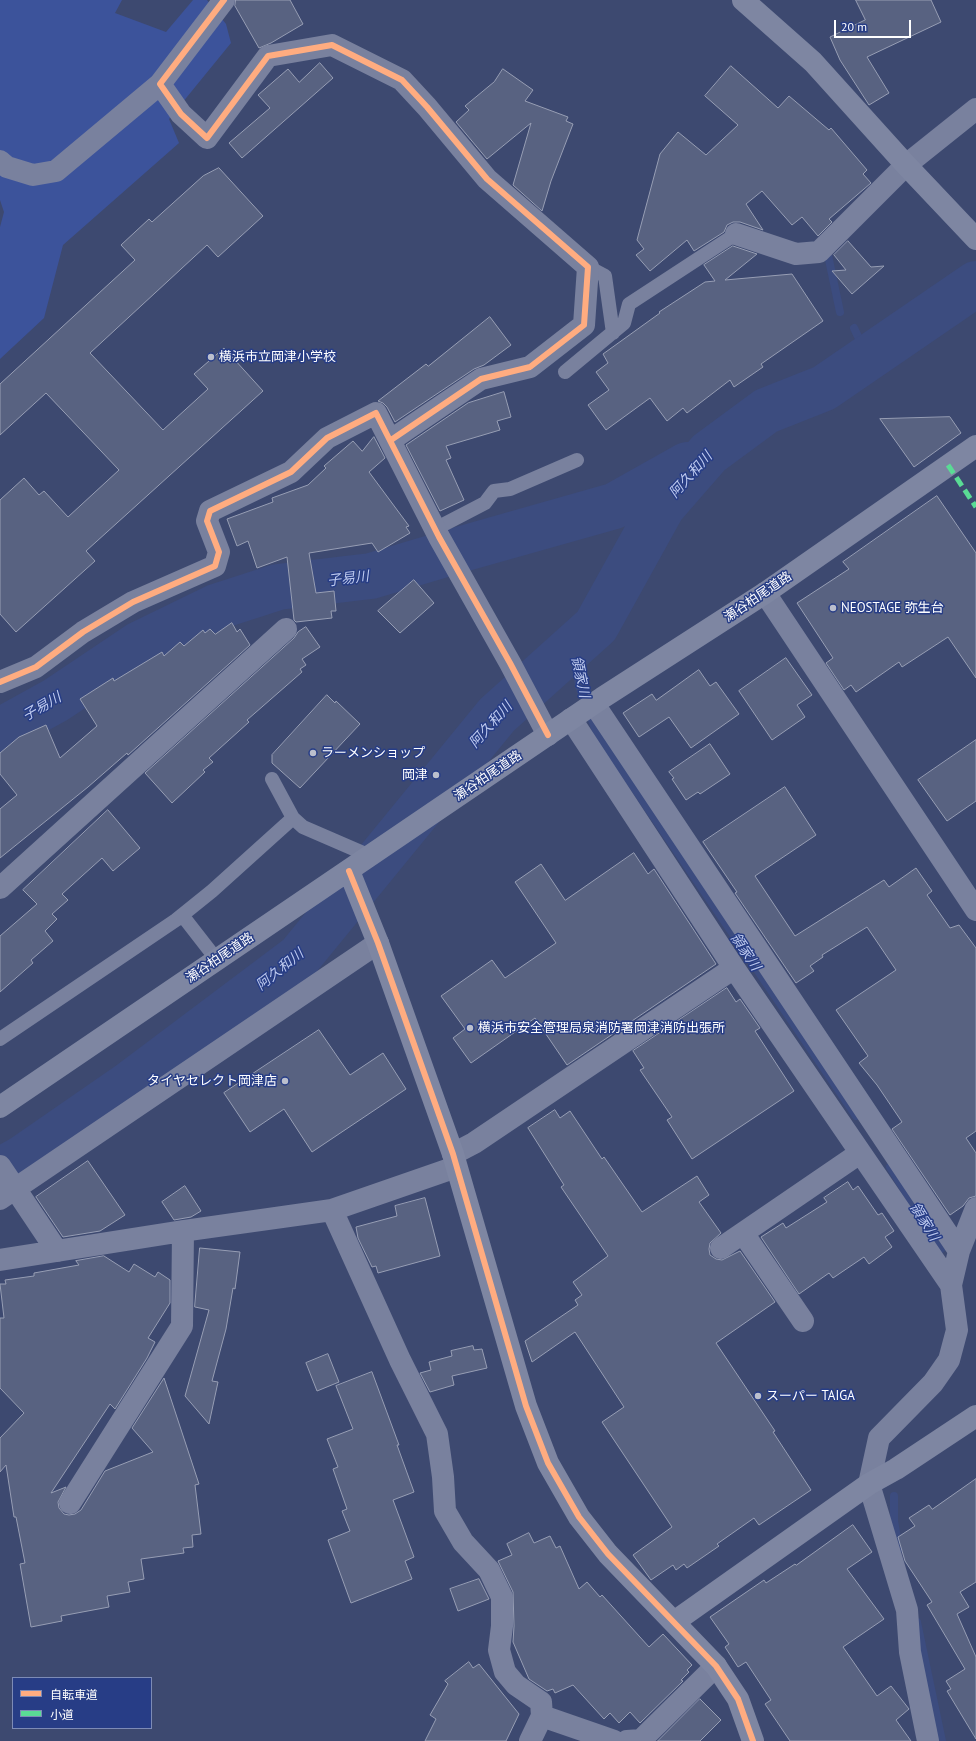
<!DOCTYPE html>
<html>
<head>
<meta charset="utf-8">
<style>
  body { margin:0 }
  #map { position:relative; width:976px; height:1741px; overflow:hidden; background:#3d4970; font-family:"PT Sans","Noto Sans JP",sans-serif }
  canvas { display:block }
  .legend { position:absolute; left:12px; top:1677px; width:140px; height:52px; box-sizing:border-box; background:#273d86; border:1px solid #7d8bb6; margin:0; padding:5px 7px; list-style:none; font-size:12px; color:#fff }
  .legend li { display:flex; align-items:center; gap:8px; height:20px }
  .legend b { width:20px; border:1px solid #7d8bb6 }
  .scale { position:absolute; left:834px; top:20px; width:77px; height:18px; box-sizing:border-box; border:2px solid #fff; border-top:0; padding-left:5px; font-size:12px; line-height:14px; white-space:nowrap; color:#fff; -webkit-text-stroke:3px #273d86; paint-order:stroke }
</style>
</head>
<body>
<div id="map">
<canvas width="976" height="1741"></canvas>
<ul class="legend">
<li><b style="height:5px;background:#ffac80"></b>自転車道</li>
<li><b style="height:5px;background:#5adb95"></b>小道</li>
</ul>
<div class="scale">20 m</div>
</div>
<script>
const ctx = document.querySelector('canvas').getContext('2d');
ctx.lineJoin = 'round';
function paint(path, color) {
  ctx.fillStyle = color;
  ctx.fill(path, 'evenodd');
}
function stroke(path, color, width, dash) {
  ctx.strokeStyle = color;
  ctx.lineWidth = width;
  ctx.lineCap = dash ? 'butt' : 'round';
  ctx.setLineDash(dash || []);
  ctx.stroke(path);
}
function label(font, color, halo, rows, align = 'center') {
  ctx.font = font + ' "PT Sans","Noto Sans JP",sans-serif';
  ctx.lineWidth = 3;
  ctx.setLineDash([]);
  ctx.textBaseline = 'middle';
  ctx.strokeStyle = halo;
  ctx.fillStyle = color;
  for (const [text, x, y, turn = 0] of rows) {
    ctx.save();
    ctx.translate(x, y);
    ctx.rotate((+turn || 0) * Math.PI / 180);
    ctx.textAlign = isNaN(turn) ? turn : align;
    if (halo) ctx.strokeText(text, 0, 0);
    ctx.fillText(text, 0, 0);
    ctx.restore();
  }
}
const green = new Path2D(`
  M0 0H122L115 13 166 32 193 0H207L226 24 231 43 169 119 179 143 63 245 44 318 0 359V227L4 212 0 200Z`);
const stream = new Path2D(`
  M828 255 840 312
  M854 328 868 358
  M574 646 579 686 597 733 856 1116
  M890 1167 941 1249
  M894 1496V1521L899 1549
  M917 1622 942 1741`);
const river = new Path2D(`
  M0 731 56 700 138 645 216 607 278 587 371 576 462 549 614 506 687 465
  M0 1171 23 1158 130 1084 299 957 497 715 596 626 662 507 709 453 766 411 824 388 976 284`);
const building = new Path2D(`
  M236 0H290L303 24 271 43 259 48 235 6Z
  M856 0H931L941 22 867 57 889 93 869 105 840 60 830 37 865 20Z
  M320 63 333 78 242 158 229 143 270 108 258 95 288 69 299 82Z
  M731 66 778 108 789 96 829 130 831 128 867 170 863 174 871 183 829 219 832 222 818 236 802 217 792 225 762 191 746 204 763 230 740 222H733L727 225 724 232 694 251 687 240 650 271 636 255 644 249 637 240 660 154 678 132 706 155 738 125 705 96Z
  M503 69 533 90 525 101 568 117 566 121 573 124 551 181 542 211 513 185 531 123 487 159 456 122 469 110 465 106 494 82Z
  M219 168 263 216 218 257 207 245 90 353 163 430 208 389 194 374 224 348 263 391 86 551 95 561 16 632 0 614V500L24 478 39 495 44 491 68 517 119 470 46 393 0 435V384L135 260 121 245 149 219 152 222 203 176Z
  M848 241 871 267 884 266 852 294 832 271 846 270 834 255Z
  M733 246 757 254 725 280 792 274 823 321 761 364 763 367 734 387 730 380 687 413 683 408 667 421 650 398 606 430 588 405 609 390 596 372 608 363 603 354 660 313 659 312 705 282 715 281 704 265Z
  M490 317 511 345 484 365 474 369 395 422 387 407 383 403 378 401 426 364 428 366Z
  M504 392 511 417 497 421 500 430 446 446 451 458 446 460 464 500 440 511 406 445 468 403Z
  M950 417 961 433 914 467 880 419Z
  M374 437 385 458 369 472 409 526 406 527 410 533 378 552 372 543 309 553 316 593 334 591 336 611H331L332 618 296 622 294 620 287 557 257 568 248 541 237 546 227 519 273 502 272 498 308 485 326 468 324 466 353 441 362 451Z
  M937 496 976 553V678L948 637 902 667 899 662 856 692 851 685 844 690 826 663 833 658 797 603 849 569 843 562Z
  M414 580 434 603 400 633 378 611Z
  M232 623 237 632 240 629 250 645 128 755 127 753 88 787 0 858V809L17 795 0 774V753L19 737 46 725 60 758 97 726 80 699 113 678 114 681 162 652 164 656 180 642 184 646 203 630 205 633 210 629 215 634Z
  M306 627 320 647 302 659 306 665 300 669 302 672 247 720 249 722 209 758 213 762 203 770 205 772 172 803 145 773 294 638 298 632Z
  M786 658 812 695 797 705 805 717 772 740 739 691Z
  M699 670 710 686 716 682 739 714 691 748 669 717 639 737 623 713 652 694 656 700Z
  M327 695 335 703 336 701 360 724 300 788 272 763V755Z
  M976 740V801L947 821 918 780Z
  M710 744 730 774 700 794 698 792 686 800 672 779 674 778 669 772Z
  M785 787 816 835 755 876 795 936 884 880 889 887 916 868 932 891 927 895 950 928 959 925 976 948V1131L966 1138 976 1153V1196L969 1198 963 1206 950 1215 892 1129 902 1122 877 1085 859 1063 868 1056 836 1010 896 970 867 927 822 955 823 957 810 966 814 971 796 983 735 893 737 892 703 842Z
  M108 810 140 848 113 871 102 858 62 894 68 900 52 914 57 919 45 931 53 941 31 960 33 963 0 992V936L37 904 23 890Z
  M634 853 648 874 654 869 716 964 567 1065 535 1018 471 1063 453 1038 465 1029 441 996 492 960 505 978 556 943 515 882 541 864 565 900Z
  M727 988 736 1002 740 999 760 1028 755 1031 794 1091 692 1159 667 1120 672 1117 640 1070 644 1068 633 1051Z
  M319 1030 350 1075 383 1053 406 1089 312 1152 284 1109 250 1132 224 1093Z
  M555 1110 560 1118 570 1111 602 1159 604 1157 642 1212 697 1176 709 1195 699 1202 721 1233 710 1243 709 1249 710 1255 716 1259 722 1260 740 1251 775 1302 716 1343 775 1431 773 1432 811 1490 759 1525 754 1518 717 1544 719 1546 687 1568 684 1564 676 1570 673 1565 651 1580 633 1555 672 1527 602 1422 624 1407 575 1332 532 1362 525 1341 578 1305 575 1300 582 1295 573 1282 608 1256 561 1187 564 1185 528 1128Z
  M88 1161 125 1215 100 1231 63 1237 36 1197Z
  M848 1182 853 1190 858 1186 878 1215 882 1213 894 1231 885 1237 892 1247 869 1264 864 1257 833 1278 829 1273 799 1294 761 1237 783 1223 786 1228 827 1202 824 1198Z
  M185 1186 201 1211 191 1217 174 1220 162 1202Z
  M425 1198 440 1256 378 1273 376 1266 372 1267 358 1238 356 1227 397 1216 395 1206Z
  M200 1248 240 1252 235 1289 233 1288 226 1329 212 1381 218 1382 209 1424 185 1396 209 1310 195 1307Z
  M104 1256 129 1272 134 1264 155 1277 158 1272 170 1280V1303L148 1338 155 1342 147 1358 115 1409 110 1404 51 1493 66 1487 58 1502 59 1508 64 1514 69 1515 75 1514 81 1510 105 1471 153 1452 132 1428 164 1378 199 1484 195 1485 201 1534 192 1535 193 1547 183 1548 184 1553 141 1559 144 1579 128 1582 130 1592 107 1596 109 1607 61 1616 62 1621 31 1627 20 1564 25 1563 16 1517H14L6 1465 0 1472V1438L24 1413 0 1388V1318H4L0 1284H6L5 1280 34 1276V1273L79 1265 76 1261Z
  M473 1346 474 1350 482 1349 487 1368 452 1376 454 1385 430 1392 420 1373 431 1370 429 1362 452 1356 451 1351Z
  M328 1354 339 1382 317 1391 306 1363Z
  M372 1372 399 1445H397L414 1492 393 1500 414 1557 405 1561 412 1579 351 1603 328 1540 350 1531 342 1511 347 1509 333 1469 338 1467 327 1439 353 1429 336 1386Z
  M976 1479V1582L960 1592 969 1607 957 1614 976 1657V1739L947 1691 951 1689 946 1681 965 1669 927 1605 932 1602 905 1561 898 1537 915 1526 909 1518 929 1505 932 1509Z
  M853 1525 872 1552 847 1569 884 1619 843 1647 877 1696 891 1686 909 1709 896 1720 911 1741H790L765 1704 771 1700 746 1662 738 1667 725 1647 729 1644 710 1617 764 1580 766 1583 795 1564 796 1565Z
  M529 1533 534 1543 550 1536 556 1548 560 1546 579 1589 587 1582 600 1597 602 1595 649 1647 663 1634 692 1665 687 1670 689 1672 681 1680 683 1681 640 1723 630 1712 619 1723 610 1713 604 1719 573 1685 555 1693 553 1689 547 1691 529 1679 513 1642 514 1626 513 1592 498 1561 512 1555 507 1544Z
  M479 1579 489 1599 458 1611 450 1589Z
  M469 1662 473 1668 479 1664 519 1714 506 1741H425L436 1719 430 1715 448 1684 445 1681Z
  M700 1699 721 1720 700 1741H658Z`);
const lane = new Path2D(`
  M588 267 605 276 613 333
  M565 372 624 323 629 304 736 234
  M435 529 485 503 494 491 510 489 577 460
  M272 779 293 818
  M182 915 217 960
  M0 1039 176 920 212 891 293 818 303 827 370 856`);
const street = new Path2D(`
  M224 0 160 84 181 114 207 138 268 56 332 45 402 80 427 107 487 179 588 267 584 325 530 367 481 379 391 440
  M0 161 7 167 33 175 56 171 160 84
  M736 234 796 254 819 252 906 165 976 109
  M765 593 976 910
  M0 682 36 667 83 632 133 602 215 566 219 552 207 521 210 511 291 472 327 438 376 413 439 537 510 663 548 735
  M594 704 959 1251
  M571 719 734 968 951 1285
  M0 888 286 629
  M453 1154 474 1143 734 968
  M0 1166 57 1251
  M0 1199 378 943
  M332 1210 400 1360 437 1434 443 1477 445 1511 463 1542 489 1570 502 1597V1626L499 1650 505 1672 516 1685 541 1702 542 1716
  M743 1233 803 1321
  M721 1248 860 1153
  M0 1260 183 1231 332 1210 456 1167
  M70 1503 182 1326 183 1231
  M530 1741 542 1716 614 1741
  M627 1741 641 1740 716 1666
  M928 1741 910 1652 907 1610 869 1484 879 1438 933 1383 949 1360 957 1330 951 1285 959 1251 976 1208`);
const secondary = new Path2D(`
  M743 0 813 62 906 165 976 239
  M349 871 378 943 453 1154 526 1406 548 1463 579 1517 608 1554 716 1666 738 1699 753 1741
  M0 1107 602 698 765 593 976 446
  M674 1622 869 1484 896 1469 976 1416`);
const quiet = new Path2D(`
  M948 465 976 507`);
const cycleway = new Path2D(`
  M224 0 160 84 181 114 207 138 268 56 332 45 402 80 427 107 487 179 588 267 584 325 530 367 481 379 391 440
  M0 682 36 667 83 632 133 602 215 566 219 552 207 521 210 511 291 472 327 438 376 413 439 537 510 663 548 735
  M349 871 378 943 453 1154 526 1406 548 1463 579 1517 608 1554 716 1666 738 1699 753 1741`);
const markers = [
  [211,357,4,"#bbbfcd"],
  [833,608,4,"#bbbfcd"],
  [313,753,4,"#bbbfcd"],
  [436,775,4,"#bbbfcd"],
  [470,1028,4,"#bbbfcd"],
  [285,1081,4,"#bbbfcd"],
  [758,1396,4,"#bbbfcd"]
];
const poiNames = [
  ["横浜市立岡津小学校",219,357],
  ["NEOSTAGE 弥生台",841,608],
  ["ラーメンショップ",321,753],
  ["岡津",428,775,"right"],
  ["横浜市安全管理局泉消防署岡津消防出張所",478,1028],
  ["タイヤセレクト岡津店",277,1081,"right"],
  ["スーパー TAIGA",766,1396]
];
const streetNames = [
  ["瀬谷柏尾道路",758,597,-34],
  ["瀬谷柏尾道路",488,776,-34],
  ["瀬谷柏尾道路",220,958,-34]
];
const waterNames = [
  ["阿久和川",691,475,-48],
  ["子易川",348,579,-7],
  ["領家川",580,677,78],
  ["子易川",42,707,-30],
  ["阿久和川",491,725,-48],
  ["領家川",745,952,56],
  ["阿久和川",280,970,-39],
  ["領家川",924,1222,58]
];
paint(green, '#3c539b');
stroke(stream, '#3c4c7f', 8);
stroke(river, '#3c4c7f', 46);
paint(building, '#586281');
stroke(building, '#979eb4', 1);
stroke(lane, '#79819e', 14);
stroke(street, '#79819e', 22);
stroke(secondary, '#7e86a2', 22);
stroke(quiet, '#5adb95', 5, [10, 5]);
stroke(cycleway, '#ffac80', 6);
for (const [x, y, r, color] of markers) {
  const dot = new Path2D();
  dot.arc(x, y, r, 0, 2 * Math.PI);
  ctx.fillStyle = color;
  ctx.fill(dot);
  stroke(dot, '#273d86', 1.5);
}
label('13px', '#fff', '#273d86', poiNames, 'left');
label('13px', '#fff', '#273d86', streetNames);
label('italic 14px', '#becaef', '#273d86', waterNames);
</script>
</body>
</html>
